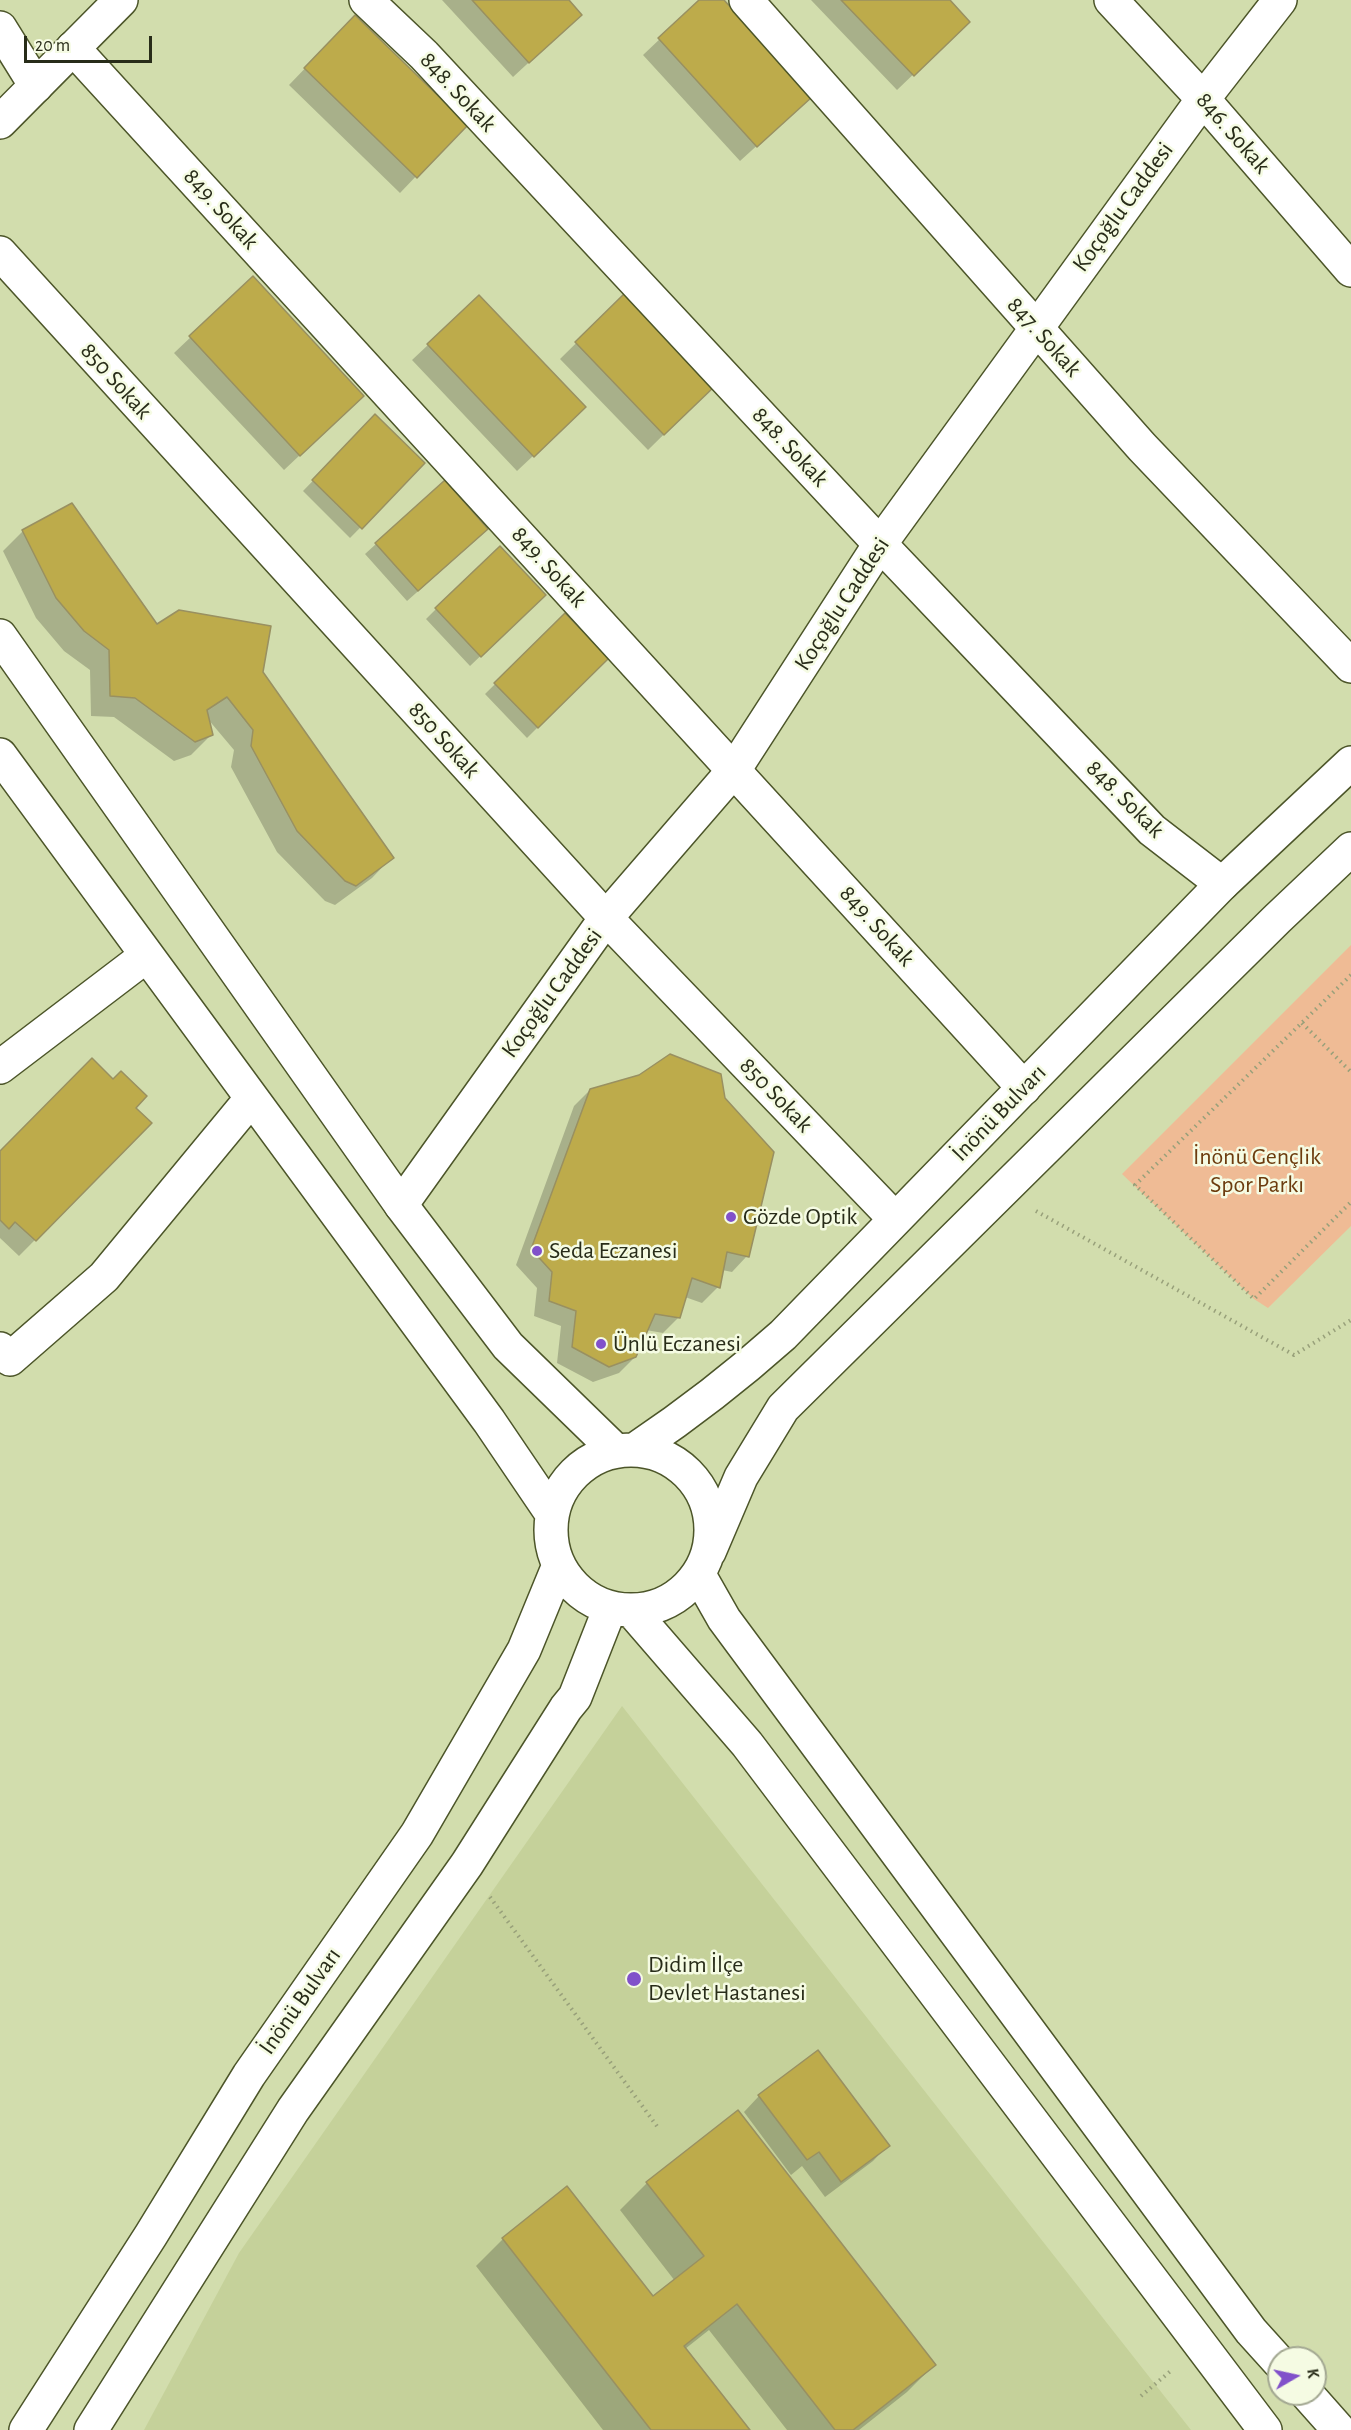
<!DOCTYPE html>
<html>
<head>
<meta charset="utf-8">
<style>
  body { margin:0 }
  #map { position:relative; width:1351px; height:2430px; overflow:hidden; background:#d2ddad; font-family:"Alegreya Sans",sans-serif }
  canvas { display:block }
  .north { position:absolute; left:1267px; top:2346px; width:60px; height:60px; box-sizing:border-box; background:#f5fbe3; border:2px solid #a3a892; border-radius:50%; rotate:81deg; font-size:16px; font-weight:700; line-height:24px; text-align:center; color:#282c19 }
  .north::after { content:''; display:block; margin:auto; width:21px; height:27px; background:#8151ca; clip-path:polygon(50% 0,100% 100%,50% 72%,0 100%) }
  .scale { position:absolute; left:24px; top:36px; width:128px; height:27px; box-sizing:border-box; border:3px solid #282c19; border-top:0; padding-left:8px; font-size:18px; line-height:21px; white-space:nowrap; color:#282c19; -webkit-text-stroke:4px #f5fbe3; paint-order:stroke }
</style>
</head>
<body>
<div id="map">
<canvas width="1351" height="2430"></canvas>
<div class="north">K</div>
<div class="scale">20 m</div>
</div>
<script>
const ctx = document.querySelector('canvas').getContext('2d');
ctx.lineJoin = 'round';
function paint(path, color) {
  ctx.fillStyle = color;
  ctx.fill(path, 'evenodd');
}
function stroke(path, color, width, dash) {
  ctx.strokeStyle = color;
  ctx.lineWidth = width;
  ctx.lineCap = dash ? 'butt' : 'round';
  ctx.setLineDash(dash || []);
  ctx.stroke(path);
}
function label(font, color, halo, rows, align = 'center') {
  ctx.font = font + ' "Alegreya Sans",sans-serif';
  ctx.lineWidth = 5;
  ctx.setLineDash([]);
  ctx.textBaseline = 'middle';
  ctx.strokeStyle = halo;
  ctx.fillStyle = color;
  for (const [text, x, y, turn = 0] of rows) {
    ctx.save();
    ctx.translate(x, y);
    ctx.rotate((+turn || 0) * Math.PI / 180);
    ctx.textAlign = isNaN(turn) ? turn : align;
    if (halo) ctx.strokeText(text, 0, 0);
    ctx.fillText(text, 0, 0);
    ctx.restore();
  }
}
const built = new Path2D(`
  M622 1706 1191 2430H144L239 2253Z`);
const green = new Path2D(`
  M1351 945V1226L1268 1308 1254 1299 1122 1174Z`);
const shadow = new Path2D(`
  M442 0H566L564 30 513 77Z
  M701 0H722L794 112 740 161 643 55Z
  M811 0H947L968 22 897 90Z
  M339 33 465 125 400 193 289 85Z
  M253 278 347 411 284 470 174 353Z
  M626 294 714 385 648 450 560 359Z
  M479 297 568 423 517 471 412 360Z
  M375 417 423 464 350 538 303 491Z
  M23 531 157 626 261 673 392 857 372 878 335 905 325 901 277 852 231 767 234 750 207 718 212 734 191 755 174 761 114 717 91 716 90 670 64 651 36 618 3 551Z
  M476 540 407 601 365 554 376 544Z
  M534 605 470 666 426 619 436 609Z
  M565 615 607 658 527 738 485 694Z
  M590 1090 747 1256 732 1272 722 1270 718 1287 702 1303 685 1297 679 1317 663 1333 646 1330 635 1357 619 1373 593 1382 557 1363 561 1326 534 1316 537 1288 516 1265 574 1106Z
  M150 1124 19 1256 0 1238V1153Z
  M759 2096 888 2145 873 2161 825 2197 802 2166 791 2175 744 2112Z
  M738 2112 934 2365 907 2392 859 2430H787L709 2330 685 2349 748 2430H603L476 2266 503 2239 652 2299 675 2281 620 2210 647 2183Z`);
const building = new Path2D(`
  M472 0H569L582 15 529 63Z
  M699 0H724L812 97 757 147 658 38Z
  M841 0H950L970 22 914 76Z
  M355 15 468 125 417 178 304 68Z
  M253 276 364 396 300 456 189 336Z
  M626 292 716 385 664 435 575 342Z
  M479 295 586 407 534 457 427 344Z
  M375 414 425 463 362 529 312 480Z
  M445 480 488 529 418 591 375 543Z
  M72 503 157 624 179 610 271 626 263 672 394 858 356 886 345 881 297 831 251 746 253 730 227 697 207 710 213 735 195 742 135 698 110 696 109 650 84 631 56 598 22 530Z
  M500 546 546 595 481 657 435 608Z
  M565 613 609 658 538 728 494 683Z
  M670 1054 721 1074 725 1098 774 1152 749 1257 727 1252 720 1288 692 1278 680 1318 655 1314 636 1357 609 1367 572 1347 576 1311 549 1301 552 1272 531 1249 590 1089 639 1075Z
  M92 1058 113 1079 121 1071 147 1096 136 1108 152 1123 36 1241 15 1222 9 1229 0 1220V1151Z
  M818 2050 890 2146 841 2182 819 2152 807 2160 758 2095Z
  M738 2110 936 2365 853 2430H835L737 2304 684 2346 750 2430H651L502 2238 567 2186 653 2296 704 2256 646 2182Z`);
const path = new Path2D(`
  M1351 975 1135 1185 1254 1299 1351 1202
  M1302 1023 1351 1072
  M1036 1211 1294 1355 1351 1320
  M490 1897 659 2129
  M1141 2396 1173 2369`);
const minor = new Path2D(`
  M366 0 424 55 880 544 1152 830 1222 884
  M746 0 1142 447 1351 666
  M1111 0 1203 99 1351 270
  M0 28 36 86
  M73 48 1024 1088
  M0 253 606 918 895 1219
  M0 1067 146 956
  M0 1349 10 1359 104 1277 251 1099`);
const tertiary = new Path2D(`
  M0 122 121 0
  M401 1205 606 918 734 770 880 544 1203 99 1280 0`);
const secondary = new Path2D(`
  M0 636 401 1205 508 1346 616 1451
  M0 755 489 1421 552 1514
  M636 1449C688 1414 736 1377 783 1335L1222 884 1351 763
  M551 1530a80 80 0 1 1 160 0a80 80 0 1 1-160 0Z
  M709 1552 741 1477 783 1408 1277 919 1351 849
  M699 1575 724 1619 1251 2331 1279 2362
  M632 1611 747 1744 1265 2430
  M1307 2394 1339 2430
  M26 2430 151 2235 249 2075 417 1834 524 1650 559 1565
  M91 2430 293 2110 467 1864 566 1708 575 1697 610 1608`);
const markers = [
  [731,1217,6,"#8151ca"],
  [537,1251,6,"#8151ca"],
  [601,1344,6,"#8151ca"],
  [634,1979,8,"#8151ca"]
];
const streetNames = [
  ["848. Sokak",458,92,47],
  ["846. Sokak",1233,133,49],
  ["Koçoğlu Caddesi",1123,207,-54],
  ["849. Sokak",221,209,48],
  ["847. Sokak",1044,337,48],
  ["850 Sokak",116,381,48],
  ["848. Sokak",790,447,47],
  ["849. Sokak",549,567,48],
  ["Koçoğlu Caddesi",842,604,-57],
  ["850 Sokak",444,740,48],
  ["848. Sokak",1125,799,45],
  ["849. Sokak",877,926,48],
  ["Koçoğlu Caddesi",552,993,-54],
  ["850 Sokak",776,1095,46],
  ["İnönü Bulvarı",999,1113,-46],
  ["İnönü Bulvarı",300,2001,-55]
];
const parkNames = [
  ["İnönü Gençlik",1257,1157],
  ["Spor Parkı",1257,1185]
];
const poiNames = [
  ["Gözde Optik",743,1217],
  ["Seda Eczanesi",549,1251],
  ["Ünlü Eczanesi",613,1344],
  ["Didim İlçe",648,1965],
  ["Devlet Hastanesi",648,1993]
];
paint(built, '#c5d19a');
paint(green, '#efbb95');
paint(shadow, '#0003');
paint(building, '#bdab4b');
stroke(building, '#999061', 1.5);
stroke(minor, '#4c5529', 36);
stroke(tertiary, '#4c5529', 36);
stroke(secondary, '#4c5529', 36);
stroke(path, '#98a07a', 4, [1.5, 4.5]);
stroke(minor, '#fff', 33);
stroke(tertiary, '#fff', 33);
stroke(secondary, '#fff', 33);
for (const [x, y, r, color] of markers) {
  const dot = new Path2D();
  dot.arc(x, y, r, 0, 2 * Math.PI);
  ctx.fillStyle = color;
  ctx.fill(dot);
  stroke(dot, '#f5fbe3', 2);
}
label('24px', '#282c19', '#f5fbe3', streetNames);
label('24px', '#6c3c0e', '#f5fbe3', parkNames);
label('24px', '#282c19', '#f5fbe3', poiNames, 'left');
</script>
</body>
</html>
